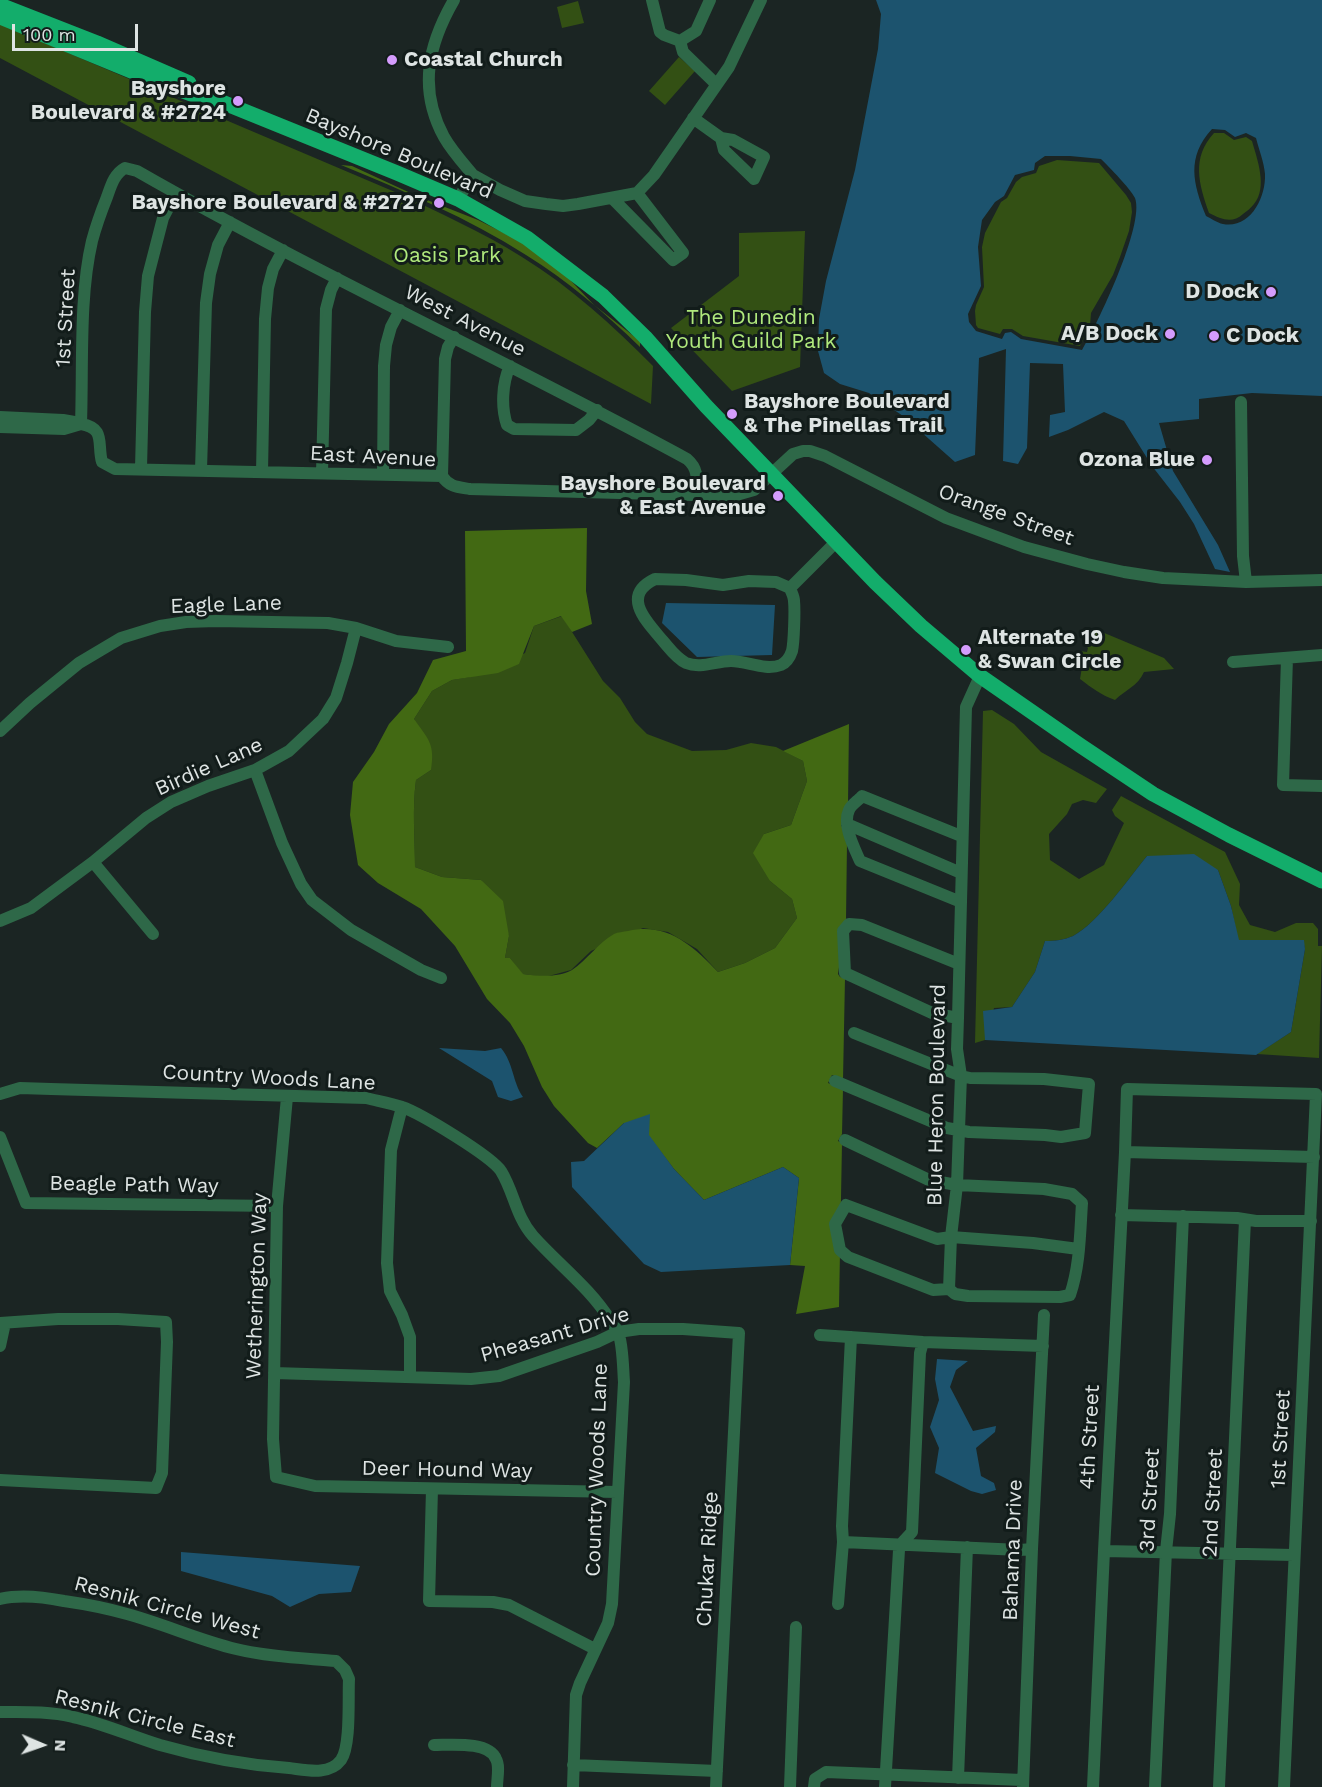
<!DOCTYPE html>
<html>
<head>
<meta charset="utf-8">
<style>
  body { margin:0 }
  #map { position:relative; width:1322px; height:1787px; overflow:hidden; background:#1b2523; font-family:"Work Sans",sans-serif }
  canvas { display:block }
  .north { position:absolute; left:12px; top:1715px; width:60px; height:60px; -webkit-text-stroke:4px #121c1a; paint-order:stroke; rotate:92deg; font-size:16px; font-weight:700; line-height:24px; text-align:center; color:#dee4e3 }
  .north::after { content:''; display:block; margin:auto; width:21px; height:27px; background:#dee4e3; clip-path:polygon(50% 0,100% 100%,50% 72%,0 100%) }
  .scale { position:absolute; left:12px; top:24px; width:126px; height:27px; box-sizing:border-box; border:3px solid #dee4e3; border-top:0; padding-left:8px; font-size:18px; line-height:21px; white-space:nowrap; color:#dee4e3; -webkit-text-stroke:4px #121c1a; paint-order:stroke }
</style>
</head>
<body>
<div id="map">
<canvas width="1322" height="1787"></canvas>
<div class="north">N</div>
<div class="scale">100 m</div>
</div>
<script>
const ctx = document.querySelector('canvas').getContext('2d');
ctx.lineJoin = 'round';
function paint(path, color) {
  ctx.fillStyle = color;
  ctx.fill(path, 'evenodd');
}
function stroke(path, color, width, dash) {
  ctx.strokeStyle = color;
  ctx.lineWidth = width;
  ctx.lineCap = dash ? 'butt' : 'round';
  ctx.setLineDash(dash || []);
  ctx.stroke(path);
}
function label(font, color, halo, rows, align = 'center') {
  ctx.font = font + ' "Work Sans",sans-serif';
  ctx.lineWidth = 6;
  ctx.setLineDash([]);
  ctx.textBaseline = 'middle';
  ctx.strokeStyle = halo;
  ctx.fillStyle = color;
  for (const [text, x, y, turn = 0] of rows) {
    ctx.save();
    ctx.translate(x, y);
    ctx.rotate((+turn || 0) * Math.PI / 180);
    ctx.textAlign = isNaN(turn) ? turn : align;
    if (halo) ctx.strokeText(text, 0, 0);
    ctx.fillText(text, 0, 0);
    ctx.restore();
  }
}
const green = new Path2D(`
  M578 1 584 23 562 28 557 7Z
  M0 24 395 192C438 212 482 232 522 257 571 287 613 326 653 366L651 404 0 58Z
  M679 57 695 71 665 105 649 91Z
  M1214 133H1224L1234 140 1246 137 1252 141C1257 159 1268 187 1254 204 1251 208 1247 211 1243 214 1232 224 1221 219 1209 213 1199 184 1191 158 1214 133Z
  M1057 160 1099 163 1126 195 1131 203 1132 212 1129 231 1120 257 1113 275 1091 313 1090 326 1080 346 1023 336 1012 329H1003L1000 334 978 328 976 325 975 311 976 305 984 287 982 247 985 233 1001 202 1007 198 1016 182 1022 177 1036 173 1039 166Z
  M805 231 800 367 732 391 671 328 739 276V233Z
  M562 616 603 681 620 698 635 722 647 734 692 751 726 750 751 743 776 747 803 761 807 781 791 825 764 834 770 881 792 899 797 918 775 948 745 963 718 972 697 949 668 932 643 928 591 951 571 970 545 977 522 974 510 958H505L509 936 481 880 442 877 415 867C415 838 412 809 416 780L431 770 414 719 432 691 452 680 470 677 525 653 534 626Z
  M1102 632 1164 658 1174 669 1144 672C1138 686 1125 690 1115 700 1101 695 1092 688 1080 679L1082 667 1077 662V657L1080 651 1087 652 1088 648 1084 643V640L1089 633Z
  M992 710 1014 724 1041 752 1107 789 1096 803 1083 800 1072 804 1067 814 1049 834 1050 860 1079 879 1104 865 1124 823 1115 816 1112 810 1121 796 1225 852 1240 884 1239 905 1250 925 1275 932 1296 923H1313L1318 929V946H1322L1319 1058 1257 1054 1291 1032 1305 949 1303 940H1238L1231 906 1218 870 1147 856C1128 879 1099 922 1073 936 1064 940 1055 941 1045 941L1035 972 1012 1007 994 1008 985 1040 975 1043 983 711Z`);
const forest = new Path2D(`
  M341 165 352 166 417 196 478 220 532 247 554 263 594 305 640 341V347C605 313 568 281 526 255 468 218 404 191 341 165Z
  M587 528 586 591 592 624 572 632 561 616 534 626 519 664 498 673 452 680 432 691 414 719C429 740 435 744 431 770L416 780C412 809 415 838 415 867L442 877 481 880 503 901 509 936 505 958H510L523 974C538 976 558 978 572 970 587 960 598 943 614 934 618 932 623 932 628 931 667 922 692 945 718 972L745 963 775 948 797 918 792 899 770 881 753 853 764 834 791 825 807 781 803 761 783 751 849 724 848 804 841 826 843 827 847 843 846 920 838 974 840 977 845 978 843 1080 832 1075 828 1083 843 1089 842 1134 838 1141 842 1143 839 1307 796 1314 805 1266 790 1265 799 1178 783 1167 704 1200 674 1169 648 1135 624 1123 597 1148 588 1143 554 1106 542 1087 524 1046 510 1023 487 999 455 946 421 909 378 883 358 865 350 815 353 782 374 752 389 724 417 693 433 660 466 651 465 531Z`);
const water = new Path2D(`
  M876 0H1322V396L1252 393 1199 399V419L1159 423 1173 471 1218 545 1230 572 1215 569 1194 524 1180 502 1152 466 1124 421 1104 412 1068 430 1049 437 1050 415 1065 412 1063 364 1030 363 1027 448 1018 464 1003 461 1006 349 979 358 975 455 955 462 903 416 869 393 840 384 824 373 818 351 819 319 826 281 855 170 878 49 881 14ZM1212 129 1225 130 1235 137 1246 133 1256 138C1259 150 1264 162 1265 174 1266 198 1250 229 1223 224 1217 223 1211 218 1206 216 1193 184 1186 157 1212 129ZM1045 156H1070L1101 159C1110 168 1130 188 1135 198 1145 225 1097 325 1082 350L1021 339 1011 332 1005 333 1002 339 976 331 969 322 968 314 981 286 978 247 982 220 995 202 1004 196 1015 175 1034 170 1035 163Z
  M666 603 775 605 772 655 697 657 662 623Z
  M1194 854 1218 870 1231 906 1239 940H1304L1305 949 1291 1032 1256 1055 985 1040 983 1011 1012 1007 1035 972 1045 941C1055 941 1064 940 1073 936 1099 922 1128 879 1147 856Z
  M439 1048 485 1051 501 1048C514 1064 512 1081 523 1097L511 1101 498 1097 492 1081Z
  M650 1114 649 1135 674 1169 704 1200 783 1167 799 1178 790 1265 661 1272 644 1264 572 1187 571 1162 584 1161 624 1123Z
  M937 1359 968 1361 956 1370 950 1387 973 1431 996 1426 995 1432 976 1448 981 1476 994 1483 996 1490 982 1494 971 1491 935 1473 939 1448 930 1427 939 1400 935 1379Z
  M181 1552 360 1566 351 1592 319 1594 290 1607 272 1596 181 1571Z`);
const minor = new Path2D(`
  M454 0C428 45 418 89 444 137 452 151 463 163 473 175L458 199
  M652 0 660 32 664 35 680 41
  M710 0 696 31 680 41 683 52 716 84
  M693 118 721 138 733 140 764 157 754 179 724 150 721 138
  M473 175 500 190 525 201 546 204 563 206 578 204 637 193 654 175 729 67 761 0
  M612 198 673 260 683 253 637 193
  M510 366C502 383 501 408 507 425L514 429 576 430 589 420 597 410
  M1241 402 1243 556 1246 582
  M0 417 63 420 80 423
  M0 427 64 429 81 424
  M141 468 145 312 148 276 163 218 176 193
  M201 470 206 303 210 274 218 245 230 222
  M262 472 265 319 268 288 273 269 283 250
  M322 473 326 309 331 290 337 278
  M383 474 384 366 386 345 391 327 400 310
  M442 476 115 469 102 462C97 444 106 428 81 424 83 367 79 296 92 241 96 226 101 212 107 197 111 186 114 174 125 168L137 171C317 274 505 360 687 459 699 469 697 480 696 495
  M442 476C449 487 458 487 470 489L733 496 754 490 793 454 803 451H810L825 456 946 518 1024 547 1087 564 1124 572 1163 578 1246 582 1322 580
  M442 476 445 359 448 347 454 337
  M655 579 686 580 723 585 749 581 776 582 790 588C791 592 794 596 794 601 795 610 794 642 792 651 790 657 787 662 781 665 765 671 747 661 731 661 716 661 701 669 686 663 676 658 670 649 663 641 647 622 620 596 655 579Z
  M790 588 836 542
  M1287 658 1283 785 1322 786
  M1233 662 1322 655
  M0 731 30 703 79 663 121 638 160 626 186 622 216 621 328 623 356 628 396 641 448 647
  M255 770 282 843 301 884 312 900 351 930 421 970 441 978
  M847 824 961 873
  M93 862 153 934
  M961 902 860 861C854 847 842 825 849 810 851 805 859 800 862 796L961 836
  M0 921 31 908 93 862 146 818 171 802 208 786 255 770 289 751 323 719 336 698 347 663 356 628
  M958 1018 932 1013 845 973 843 931 849 924 862 925 959 964
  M835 1081 947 1128 969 1132 1045 1135 1061 1137 1085 1133 1089 1084 1044 1079 970 1078 961 1076 854 1033
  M0 1094 20 1088 51 1089 366 1098C378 1101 391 1103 402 1107 420 1113 491 1156 501 1171 514 1192 516 1217 533 1236 559 1265 590 1288 610 1320 613 1324 616 1328 618 1332 623 1344 623 1369 624 1382L612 1604 608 1623 580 1683 576 1695 573 1787
  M287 1097 277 1206 273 1439 276 1477 315 1486 617 1492
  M402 1107 391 1150 387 1263 390 1291 402 1315 410 1337V1377
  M0 1137 26 1203 277 1206
  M845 1140 929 1180 957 1185 1044 1189 1072 1194 1082 1203C1080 1233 1080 1266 1070 1295L1060 1297 968 1296 955 1294 949 1289 933 1290 848 1257 840 1250 835 1224 846 1205 937 1239 951 1237 1033 1243 1078 1249
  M1125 1152 1314 1157
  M1121 1215 1237 1218 1256 1221H1311
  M949 1289 951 1237 957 1185 959 1130 961 1076 957 1049 958 1018 966 707 980 676
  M0 1323 58 1319H118L166 1322 167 1342 162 1473 156 1488 0 1480
  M820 1335 923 1342 1043 1346
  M0 1346 5 1323
  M274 1373 471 1379 499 1376 597 1342 618 1332 639 1329H683L739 1333 716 1787
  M432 1489 429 1601 493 1602 509 1605 595 1649
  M843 1542 1020 1550 1032 1549
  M1104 1551 1294 1555
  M0 1599C20 1594 44 1597 64 1601 85 1604 106 1608 127 1614 164 1624 199 1640 236 1649 269 1657 303 1658 336 1661L345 1670 349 1679C348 1698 351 1746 341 1760 329 1776 306 1770 289 1768 245 1765 202 1757 160 1745 131 1736 102 1723 73 1717 49 1711 24 1712 0 1712
  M838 1604 843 1542 842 1526 851 1337
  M434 1745C451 1745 489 1741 496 1759 500 1766 497 1779 497 1787
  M573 1765 717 1771
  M958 1778 967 1547
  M790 1787 796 1627
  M814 1787 815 1779 826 1772 1022 1780
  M885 1787 899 1550 900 1545 912 1532 920 1353 923 1342
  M1023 1787 1032 1549 1044 1315
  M1093 1787 1104 1551 1125 1152 1127 1089 1316 1094
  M1155 1787 1166 1551 1170 1514 1183 1216
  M1219 1787 1245 1220
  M1284 1787 1316 1094`);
const major = new Path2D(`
  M0 5 97 43 189 83
  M0 17 141 75 191 94H202L397 173 458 199 527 238 603 296 645 337 706 406 875 582 921 626 980 676 1081 746 1153 794 1229 835 1322 881`);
const markers = [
  [392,60,6,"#d49cfc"],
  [238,101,6,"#d49cfc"],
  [439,203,6,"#d49cfc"],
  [1271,292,6,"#d49cfc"],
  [1170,334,6,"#d49cfc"],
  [1214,336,6,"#d49cfc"],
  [732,414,6,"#d49cfc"],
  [1207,460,6,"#d49cfc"],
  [778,496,6,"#d49cfc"],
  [966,650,6,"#d49cfc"]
];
const poiNames = [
  ["Coastal Church",404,60,"left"],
  ["Bayshore",226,89],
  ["Boulevard & #2724",226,113],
  ["Bayshore Boulevard & #2727",427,203],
  ["D Dock",1259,292],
  ["A/B Dock",1158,334],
  ["C Dock",1226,336,"left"],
  ["Bayshore Boulevard",744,402,"left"],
  ["& The Pinellas Trail",744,426,"left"],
  ["Ozona Blue",1195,460],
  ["Bayshore Boulevard",766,484],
  ["& East Avenue",766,508],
  ["Alternate 19",978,638,"left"],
  ["& Swan Circle",978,662,"left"]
];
const streetNames = [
  ["Bayshore Boulevard",399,154,23],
  ["1st Street",66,318,-87],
  ["West Avenue",465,321,27],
  ["East Avenue",373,457,3],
  ["Orange Street",1006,515,20],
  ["Eagle Lane",226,605,-2],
  ["Birdie Lane",209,767,-24],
  ["Country Woods Lane",269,1078,3],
  ["Blue Heron Boulevard",937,1095,-89],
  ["Beagle Path Way",134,1185,1],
  ["Wetherington Way",257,1286,-88],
  ["Pheasant Drive",555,1335,-16],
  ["4th Street",1090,1437,-87],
  ["1st Street",1281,1439,-87],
  ["Deer Hound Way",447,1470,1],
  ["Country Woods Lane",597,1470,-88],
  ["3rd Street",1150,1500,-87],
  ["2nd Street",1213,1503,-87],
  ["Bahama Drive",1013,1550,-88],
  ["Chukar Ridge",708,1559,-87],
  ["Resnik Circle West",167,1608,15],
  ["Resnik Circle East",145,1719,14]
];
const parkNames = [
  ["Oasis Park",447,256],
  ["The Dunedin",751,318],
  ["Youth Guild Park",751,342]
];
paint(green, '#335014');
paint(forest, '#426913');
paint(water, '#1c536e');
stroke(minor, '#2e6848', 12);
stroke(major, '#13ad6b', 15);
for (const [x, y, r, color] of markers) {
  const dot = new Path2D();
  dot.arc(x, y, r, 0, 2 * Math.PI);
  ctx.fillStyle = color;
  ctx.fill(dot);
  stroke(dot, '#121c1a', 2);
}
label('bold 21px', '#dee4e3', '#121c1a', poiNames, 'right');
label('21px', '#dee4e3', '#121c1a', streetNames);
label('21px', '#b0e97d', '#121c1a', parkNames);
</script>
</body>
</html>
